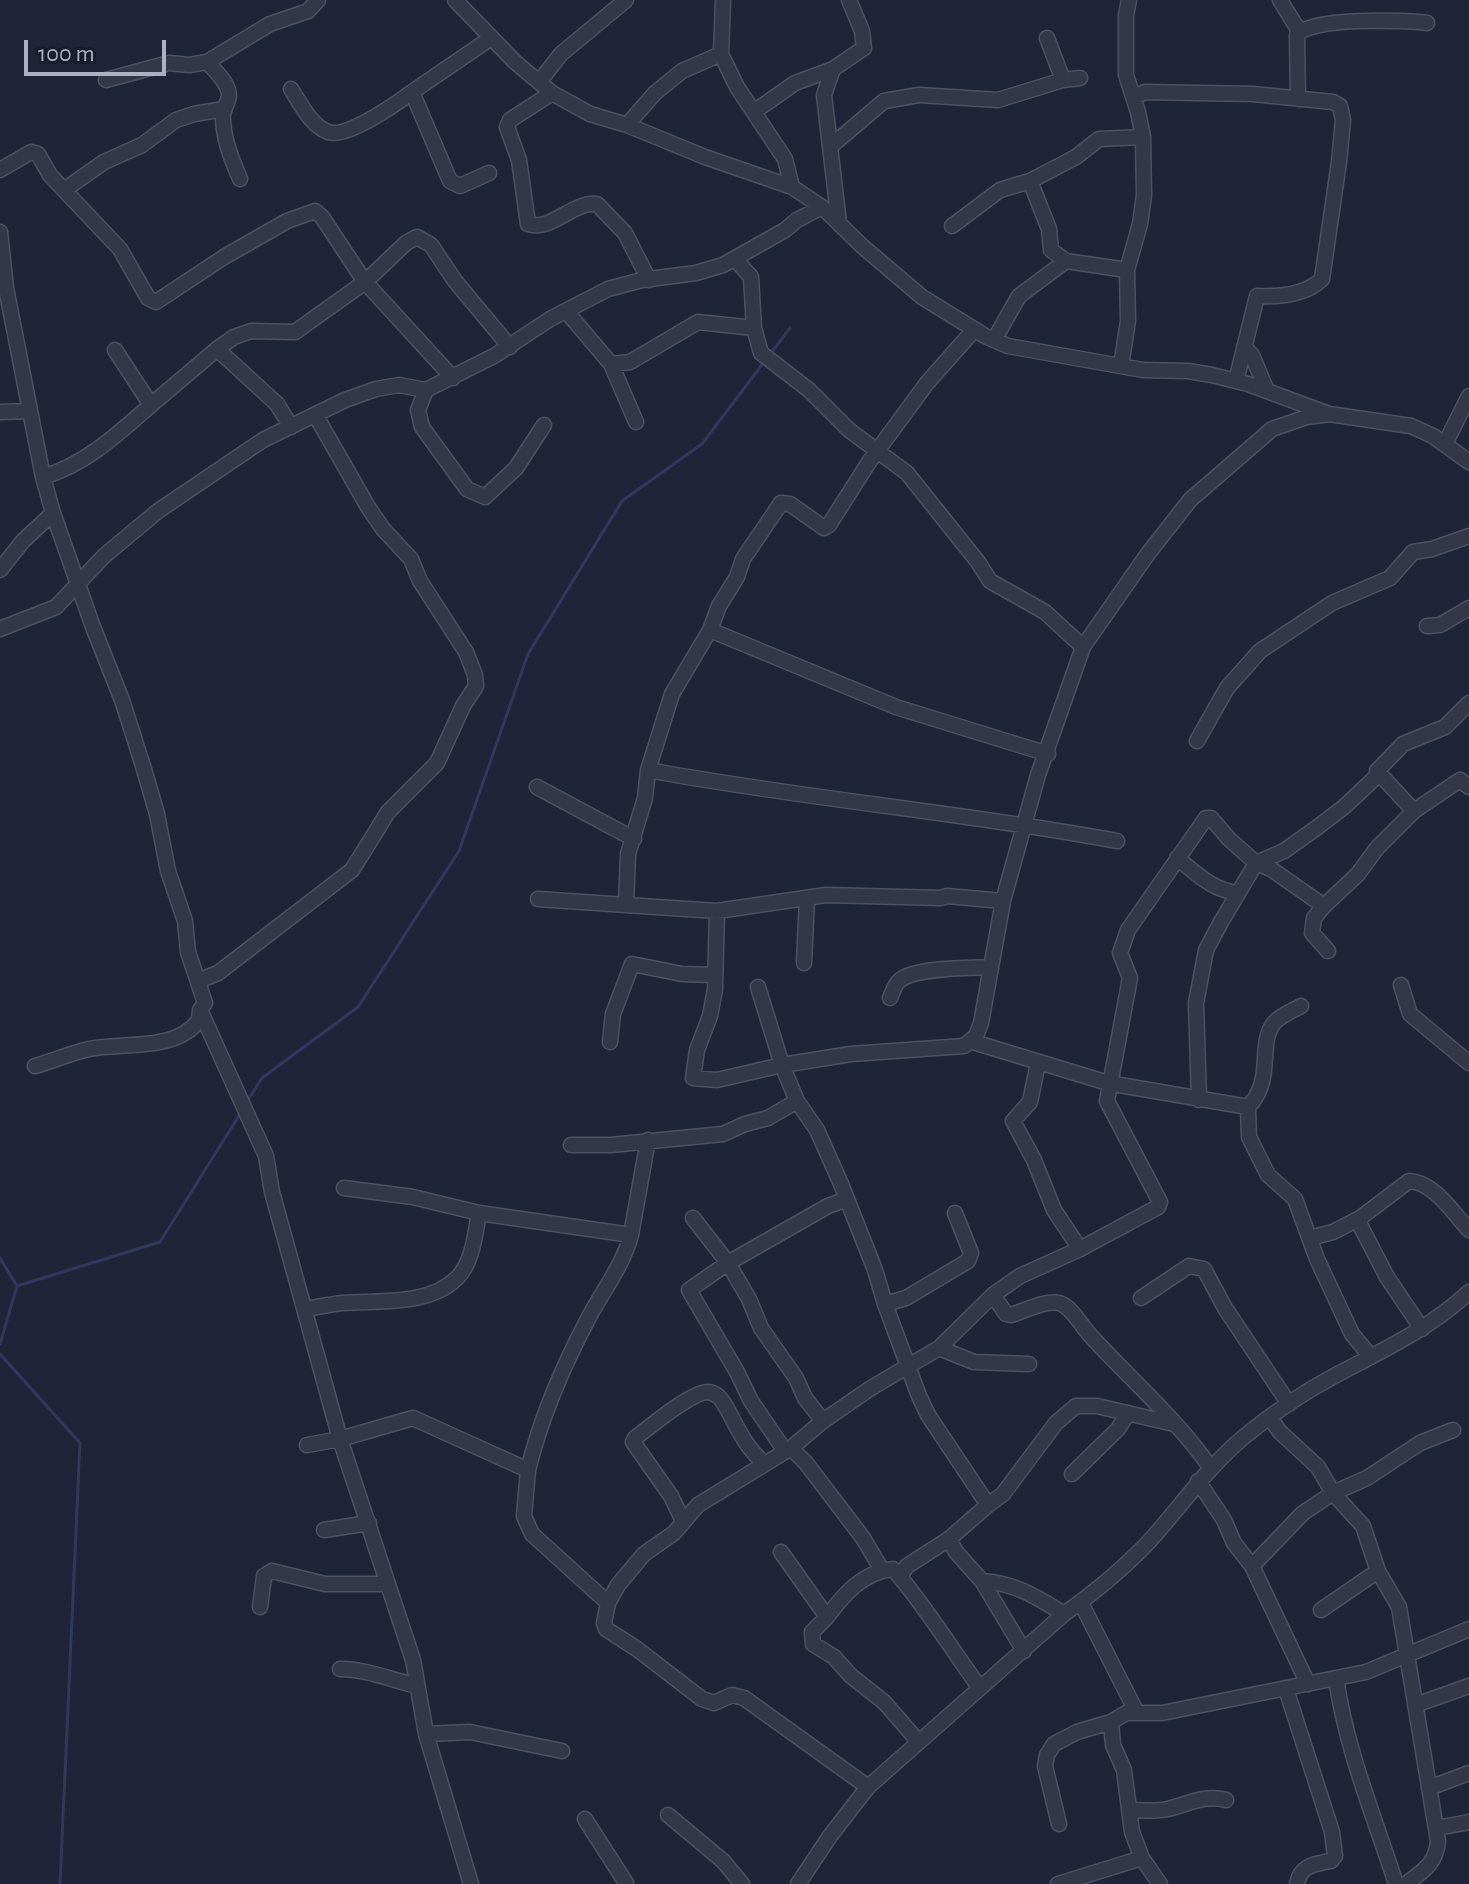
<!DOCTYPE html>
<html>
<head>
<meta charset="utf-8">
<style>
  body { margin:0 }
  #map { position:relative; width:1469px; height:1884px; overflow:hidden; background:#202438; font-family:"Alegreya Sans",sans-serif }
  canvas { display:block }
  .scale { position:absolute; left:24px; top:40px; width:142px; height:36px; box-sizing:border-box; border:4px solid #aeb1c5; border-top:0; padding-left:10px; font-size:24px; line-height:28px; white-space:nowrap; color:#aeb1c5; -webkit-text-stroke:6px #191c2d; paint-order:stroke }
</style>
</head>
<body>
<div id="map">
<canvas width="1469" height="1884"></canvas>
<div class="scale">100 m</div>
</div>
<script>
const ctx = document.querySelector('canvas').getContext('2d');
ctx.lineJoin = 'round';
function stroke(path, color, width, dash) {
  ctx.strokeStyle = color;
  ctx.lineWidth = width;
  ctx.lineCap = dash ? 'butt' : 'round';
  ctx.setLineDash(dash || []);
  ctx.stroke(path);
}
const stream = new Path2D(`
  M771 353 790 328
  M248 1100 262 1078 358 1007 459 851 528 654 622 501 702 444 764 362
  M0 1258 17 1286 0 1344
  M17 1286 160 1242 240 1114
  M0 1354 80 1443 60 1884`);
const minor = new Path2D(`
  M455 0 515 62 552 93 590 114 627 125 705 157 792 187 822 207 862 246 922 297 985 336 1008 346 1143 370 1188 371 1212 375 1248 384 1329 414 1411 426 1433 436 1469 462
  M723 0 721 54 737 87 785 159 792 187
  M1280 0 1299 31
  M1047 38 1063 80
  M207 62C214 69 223 78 227 87 233 99 223 106 223 117 223 139 232 160 240 179
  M106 80 169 63 189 65 207 62 270 24 308 11 318 0
  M539 82 561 54 626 0
  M291 89C300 103 311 126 328 132 346 139 396 104 412 92
  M552 93 510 120 507 127 519 160 528 224C551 232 573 201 597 204L625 233 649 280
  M1134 97 1145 92 1253 94 1333 102 1340 106 1343 120 1339 162 1322 279C1306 295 1278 297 1257 296L1236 381
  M1298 99 1297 35C1309 17 1404 20 1427 23
  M755 111 795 83 833 69
  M627 125 655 93 682 71 721 54
  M830 147 884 101 919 95 998 100 1063 80 1080 78
  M0 170 31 152 38 154 50 175 64 190 104 162 142 145 176 120 194 114 224 109
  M489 173 460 186 450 181 412 92 491 38
  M1030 181 1049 229 1051 250 1066 261
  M64 190 120 249 148 298 156 302 224 257 287 221 315 211 322 217 365 282 453 378
  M839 223 824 95 833 69 864 48 862 31 849 0
  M952 226 1000 190 1030 181 1076 157 1099 139 1143 137
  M0 232 6 288 43 477 53 513 93 627 122 700 143 766 157 814 168 871 185 921 188 952 205 1003 200 1010 199 1020C176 1052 123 1042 89 1049 71 1053 53 1061 35 1066
  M735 259 751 277 754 328 761 353 809 390 849 430 907 473 978 562 990 581 1045 612 1083 647
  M566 311 611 364 630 362 698 322 754 328
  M994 340 1019 296 1066 261 1127 270
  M1244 347 1252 355 1267 391
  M217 349 234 337 251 331 295 332 365 282 406 243 417 237 431 245 455 281 510 347
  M115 350 151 405 217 349 277 404 291 427
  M611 364 636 422
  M1121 366 1128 321 1127 270 1140 224 1144 195 1143 137 1138 112 1126 75V15L1129 0
  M426 390 418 410 422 427 467 489 485 497 516 468 544 425
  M0 412 30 411
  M1445 444 1469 396
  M43 477C86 464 118 434 151 405
  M0 570 23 541 53 513
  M1427 626 1440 625 1469 608
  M0 629 56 607 104 556 158 511 263 440 345 400 376 389 399 385 426 390 494 356 550 319 608 289 642 280 696 273 723 265 785 230 797 220 822 207
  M710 630 719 606 737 577 743 559 781 503 790 504 824 528 829 525 869 462 927 383 974 330
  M1197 741 1227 688 1260 651 1332 603 1390 578 1413 552 1432 549 1469 536
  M648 770C804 799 962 812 1117 841
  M537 787 634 839
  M1414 811 1460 780 1469 787
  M1177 858C1197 874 1212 890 1238 893
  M538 899 626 905
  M1003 901 947 896 941 898 826 895 717 911 626 905 628 854 645 798 648 770 672 694 710 630 896 707 1048 754
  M717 911 715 989 710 1016 697 1050 693 1078 717 1080 782 1065 851 1054 964 1046 976 1036 981 1023 1003 901 1038 775 1083 647 1147 555 1190 500 1272 429 1307 417 1329 414
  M1328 951 1312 933 1314 918 1324 906 1358 874 1377 848 1414 811 1377 771 1403 744 1445 727 1469 703
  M804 963 807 898
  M198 981 218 973 352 870 388 812 437 763 463 706 476 686 475 675 466 652 420 581 411 559 383 529 368 507 316 416
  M1401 985 1410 1014 1469 1063
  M758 987 782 1065 797 1101 817 1130 841 1184 875 1270 885 1304 919 1396 928 1415 988 1505 949 1539 907 1566 900 1577 893 1569C863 1572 844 1594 827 1617
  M890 998C892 994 895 984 899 981 914 967 970 968 990 967
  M200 1010 266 1156 272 1192 340 1439 413 1660 426 1734 471 1884
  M970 1041 1108 1083 1248 1107 1249 1137 1268 1175 1295 1199 1317 1259 1352 1334 1371 1357
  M610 1042 613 1014 632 964 682 974 715 975
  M1038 1063 1030 1102 1013 1121 1034 1160 1054 1210 1080 1249
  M1199 1100 1196 1003 1206 950 1221 922 1256 863 1284 851 1315 829 1344 807 1378 775
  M1248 1107C1275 1080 1257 1044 1274 1023 1281 1015 1292 1011 1301 1006
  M571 1145H611L723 1134 745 1124 768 1118 797 1101
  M693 1218 728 1263 689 1290 737 1372 751 1401 785 1451
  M631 1235 648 1140
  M1310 1238 1333 1232 1360 1218
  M993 1295 1006 1314 1011 1315C1025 1311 1044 1300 1059 1303 1071 1306 1081 1325 1089 1334 1129 1378 1176 1418 1210 1467
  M1141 1298 1189 1266 1204 1269 1225 1308 1289 1404
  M885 1304 906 1298 968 1261 971 1253 955 1213
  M306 1309C318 1307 331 1304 343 1303 379 1300 429 1306 457 1278 473 1262 475 1234 479 1213
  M1422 1329 1387 1277 1360 1225V1218L1409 1181C1434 1182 1453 1213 1469 1230
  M939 1348 974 1362 1029 1364
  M1270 1418 1280 1432 1318 1467 1333 1493 1363 1526 1378 1571 1399 1607 1438 1841C1436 1864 1423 1871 1406 1884
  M823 1421 805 1398 796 1378 761 1328 749 1299 728 1263 828 1206 847 1199
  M307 1445 340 1439 413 1418 528 1470C541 1417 563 1366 589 1317 604 1289 623 1265 631 1235L479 1213 413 1197 344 1188
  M791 1448 806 1463 863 1538 882 1570
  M528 1470 524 1516 532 1534 608 1603 618 1585 644 1554 674 1533 698 1505 791 1448 823 1421 871 1388 939 1348 993 1295 1020 1276 1080 1249 1158 1207 1160 1202 1107 1101 1130 978 1120 953 1128 930 1206 818H1211L1229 839 1256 863 1271 869 1324 906
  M1072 1474 1118 1429 1128 1413
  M1198 1481 1224 1520 1234 1543 1252 1566 1303 1513 1333 1493 1367 1478 1420 1443 1453 1430
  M988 1505 1003 1494 1056 1423 1076 1406H1097L1174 1424
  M683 1521 671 1496 633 1442 635 1438C650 1427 691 1392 708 1392 718 1393 722 1400 726 1407 738 1428 745 1447 764 1463
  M324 1530 369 1523
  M949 1539 956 1552 982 1581 1024 1651
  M781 1552 827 1617 812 1632 813 1644 834 1657 851 1676 884 1702 918 1741
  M1252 1566 1308 1684
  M900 1577C929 1612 953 1651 980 1688
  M982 1581C1015 1583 1037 1597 1064 1614
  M608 1603 604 1623 606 1629 637 1649 702 1699 714 1703 732 1695 744 1698 868 1787
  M1081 1603 1136 1711
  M260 1607 264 1576 272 1571 325 1584H388
  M1321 1610 1378 1571
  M340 1669C367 1669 391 1680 417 1686
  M1336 1678C1346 1749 1374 1816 1396 1884
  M1286 1689 1332 1832 1335 1856 1331 1861C1315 1864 1300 1865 1297 1884
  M1415 1705 1469 1686
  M1111 1722 1113 1745 1124 1770 1132 1832 1142 1858 1160 1884
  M426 1734 470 1732 562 1751
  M1429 1788 1469 1773
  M1129 1810C1141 1810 1156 1812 1168 1809 1188 1804 1206 1794 1226 1800
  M668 1815 723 1861 742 1884
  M585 1819 626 1883
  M1059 1824 1045 1766 1047 1755 1054 1744 1077 1732 1111 1722 1126 1713H1162L1366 1672 1469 1629
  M1437 1828 1469 1822
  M798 1884 830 1836 868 1787 1064 1614C1091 1595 1119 1572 1143 1548 1178 1511 1205 1469 1245 1436 1273 1413 1304 1392 1336 1375 1383 1350 1429 1329 1469 1292
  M1058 1884 1142 1858`);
stroke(stream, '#32385d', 3);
stroke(minor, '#4e5163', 17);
stroke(minor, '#343748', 14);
</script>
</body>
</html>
